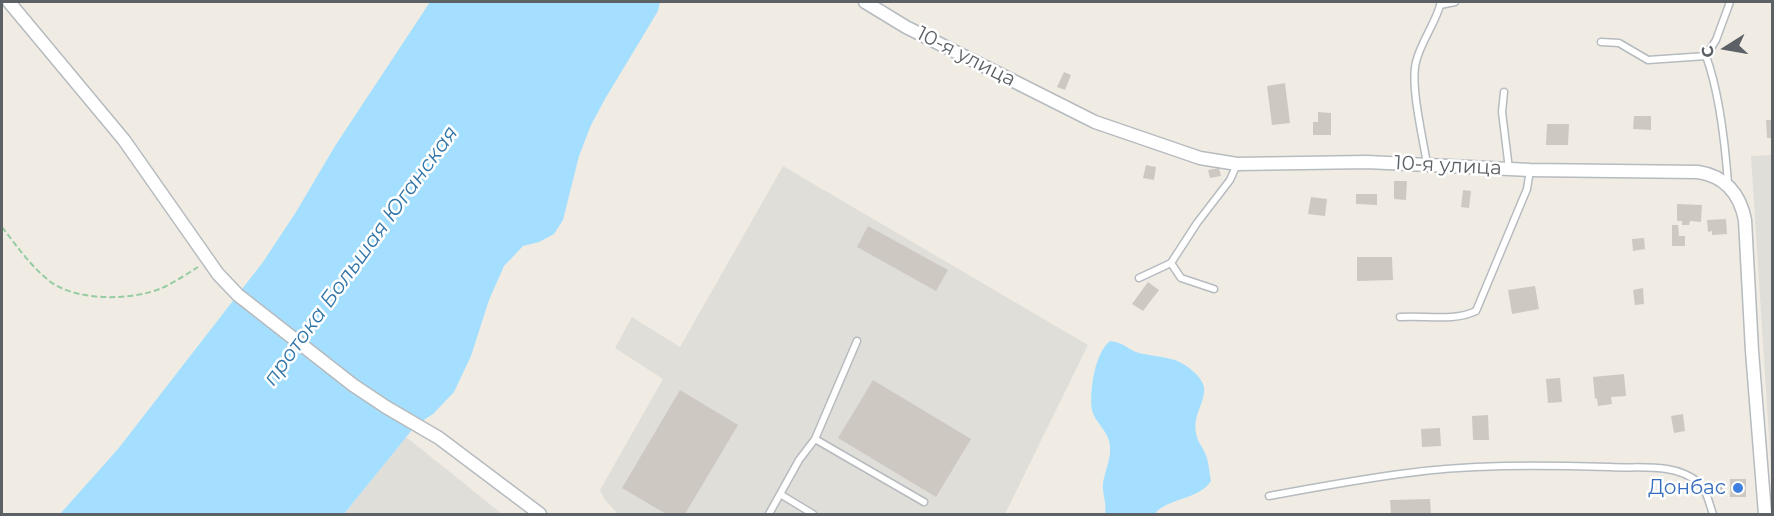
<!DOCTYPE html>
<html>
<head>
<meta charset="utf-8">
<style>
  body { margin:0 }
  #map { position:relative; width:1774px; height:516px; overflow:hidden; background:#f0ece4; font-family:Montserrat,sans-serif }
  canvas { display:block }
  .frame { position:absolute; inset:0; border:3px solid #5c6166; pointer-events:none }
  .north { position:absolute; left:1696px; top:18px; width:60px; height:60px; -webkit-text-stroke:4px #fff; paint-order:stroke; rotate:259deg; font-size:16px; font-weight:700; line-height:24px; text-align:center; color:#5c6166 }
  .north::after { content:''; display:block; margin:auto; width:21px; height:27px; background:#5c6166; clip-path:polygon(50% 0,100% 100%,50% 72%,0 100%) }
</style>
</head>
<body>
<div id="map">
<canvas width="1774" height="516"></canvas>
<div class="frame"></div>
<div class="north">С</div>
</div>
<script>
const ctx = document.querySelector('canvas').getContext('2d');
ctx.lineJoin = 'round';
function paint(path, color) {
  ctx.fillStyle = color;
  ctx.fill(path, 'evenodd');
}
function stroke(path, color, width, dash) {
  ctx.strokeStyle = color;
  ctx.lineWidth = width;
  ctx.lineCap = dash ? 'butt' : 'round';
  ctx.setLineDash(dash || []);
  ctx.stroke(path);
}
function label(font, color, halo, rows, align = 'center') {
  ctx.font = font + ' Montserrat,sans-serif';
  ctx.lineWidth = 5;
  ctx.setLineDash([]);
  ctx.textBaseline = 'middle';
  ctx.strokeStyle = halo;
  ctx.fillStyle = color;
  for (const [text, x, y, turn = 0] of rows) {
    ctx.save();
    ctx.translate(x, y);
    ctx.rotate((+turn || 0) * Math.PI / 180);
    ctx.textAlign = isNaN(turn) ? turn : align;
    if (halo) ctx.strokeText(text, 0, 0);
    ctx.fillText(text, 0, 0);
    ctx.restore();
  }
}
const industrial = new Path2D(`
  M1772 155V484L1751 156Z
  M783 166 1088 345 1005 514H618L605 500 600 490 663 379 615 348 632 317 680 347Z
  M406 437 445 468 502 514H344Z`);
const water = new Path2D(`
  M430 2H660L658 11 605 99 591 125 579 156 563 220 554 234 539 242 523 246 504 266 489 300 471 356 454 392 433 414 416 425 344 514H60L118 449 263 262 296 212 335 146Z
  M1110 341C1124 342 1128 350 1139 353 1165 359 1178 355 1198 376 1202 381 1205 386 1204 393 1202 407 1193 417 1196 433 1197 441 1202 446 1205 453 1209 462 1209 471 1211 481 1199 499 1174 497 1157 511L1156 514H1105C1107 503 1102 494 1103 483 1105 471 1111 459 1110 447 1110 432 1095 423 1092 410 1089 392 1095 352 1110 341Z`);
const building = new Path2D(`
  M1064 72 1071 75 1065 90 1057 87Z
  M1285 83 1290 123 1272 125 1267 86Z
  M1318 112 1331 113V135H1313V122H1318Z
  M1634 116H1651V130L1633 129Z
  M1766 120H1772V138H1767Z
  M1547 124H1569L1568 145H1546Z
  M1146 165 1156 167 1154 180 1143 178Z
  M1219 168 1221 176 1210 178 1208 170Z
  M1394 181H1407L1406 200 1394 199Z
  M1463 190 1471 191 1469 208 1461 207Z
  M1356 194H1377V205L1356 204Z
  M1311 197 1327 199 1325 216 1308 214Z
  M1677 204 1702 205 1701 222 1690 221 1689 225H1682V221H1677Z
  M1726 219 1727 234 1712 235V231L1708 232 1707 220Z
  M1672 225H1678L1679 236H1685V246H1672Z
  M868 226 948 270 936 291 857 247Z
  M1644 238 1645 249 1633 251 1632 239Z
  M1357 257H1392L1393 280 1357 281Z
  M1148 282 1159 290 1143 311 1132 304Z
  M1535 286 1539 309 1512 314 1508 290Z
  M1643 288 1644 304 1635 305 1633 290Z
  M1624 374 1626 396 1611 397 1612 404 1598 406 1597 398 1595 399 1593 377Z
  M1560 378 1562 402 1548 403 1546 379Z
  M873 380 971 439 936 497 838 438Z
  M680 390 738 425 685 514H666L622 488Z
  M1683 414 1685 431 1674 433 1671 416Z
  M1488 415 1489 440H1473L1472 416Z
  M1440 428 1441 446 1422 447 1421 429Z
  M1730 479H1746V497H1730Z
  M1720 484H1725V496H1720Z
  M1430 499 1431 514H1391L1390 500Z`);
const path = new Path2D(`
  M2 227C16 245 29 264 47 279 73 302 132 301 162 288 175 282 187 274 198 267`);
const lane = new Path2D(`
  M1440 5 1455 2
  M1601 42 1619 43 1648 60 1706 56
  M1504 92 1502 112 1509 169
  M1427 164C1423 138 1410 86 1416 62 1421 41 1436 23 1441 2
  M1728 183C1725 143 1720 94 1706 56L1716 40 1730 2
  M1139 278 1171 263
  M1214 289 1181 278 1171 263 1197 223 1230 180 1237 164
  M1400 317C1425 315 1453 322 1476 311L1527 189 1530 170
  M815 439 924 502
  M780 494 813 514
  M1269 496C1312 488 1356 480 1400 474 1468 464 1540 465 1610 467 1639 469 1673 462 1698 482 1707 489 1709 504 1713 514
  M769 514 799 460 815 439 857 341`);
const street = new Path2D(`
  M9 2 124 140 218 274 238 295 353 385 386 407 439 438 540 514
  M865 2 906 27 1095 122 1200 158 1237 164 1367 162 1530 170 1698 172C1725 176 1740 194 1745 220L1752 351 1765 514`);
const markers = [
  [1738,488,6,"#3f7fe0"]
];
const streetNames = [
  ["10-я улица",966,57,27],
  ["10-я улица",1448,166,3]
];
const shopNames = [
  ["Донбас",1726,488]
];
const waterNames = [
  ["протока Большая Юганская",361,256,-54]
];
paint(industrial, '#e0ded8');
paint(water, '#a4dfff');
paint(building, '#cdc9c2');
stroke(lane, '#b6bbbf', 9);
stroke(street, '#b6bbbf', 15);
stroke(path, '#96cca1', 2, [6, 3]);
stroke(lane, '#fff', 6);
stroke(street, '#fff', 12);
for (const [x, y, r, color] of markers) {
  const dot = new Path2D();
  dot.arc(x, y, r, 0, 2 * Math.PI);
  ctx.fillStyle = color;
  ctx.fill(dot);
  stroke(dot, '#fff', 2);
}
label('20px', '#5c6166', '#fff', streetNames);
label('20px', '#366cbe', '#fff', shopNames, 'right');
label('italic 21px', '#3376a8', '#fff', waterNames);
</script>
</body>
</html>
